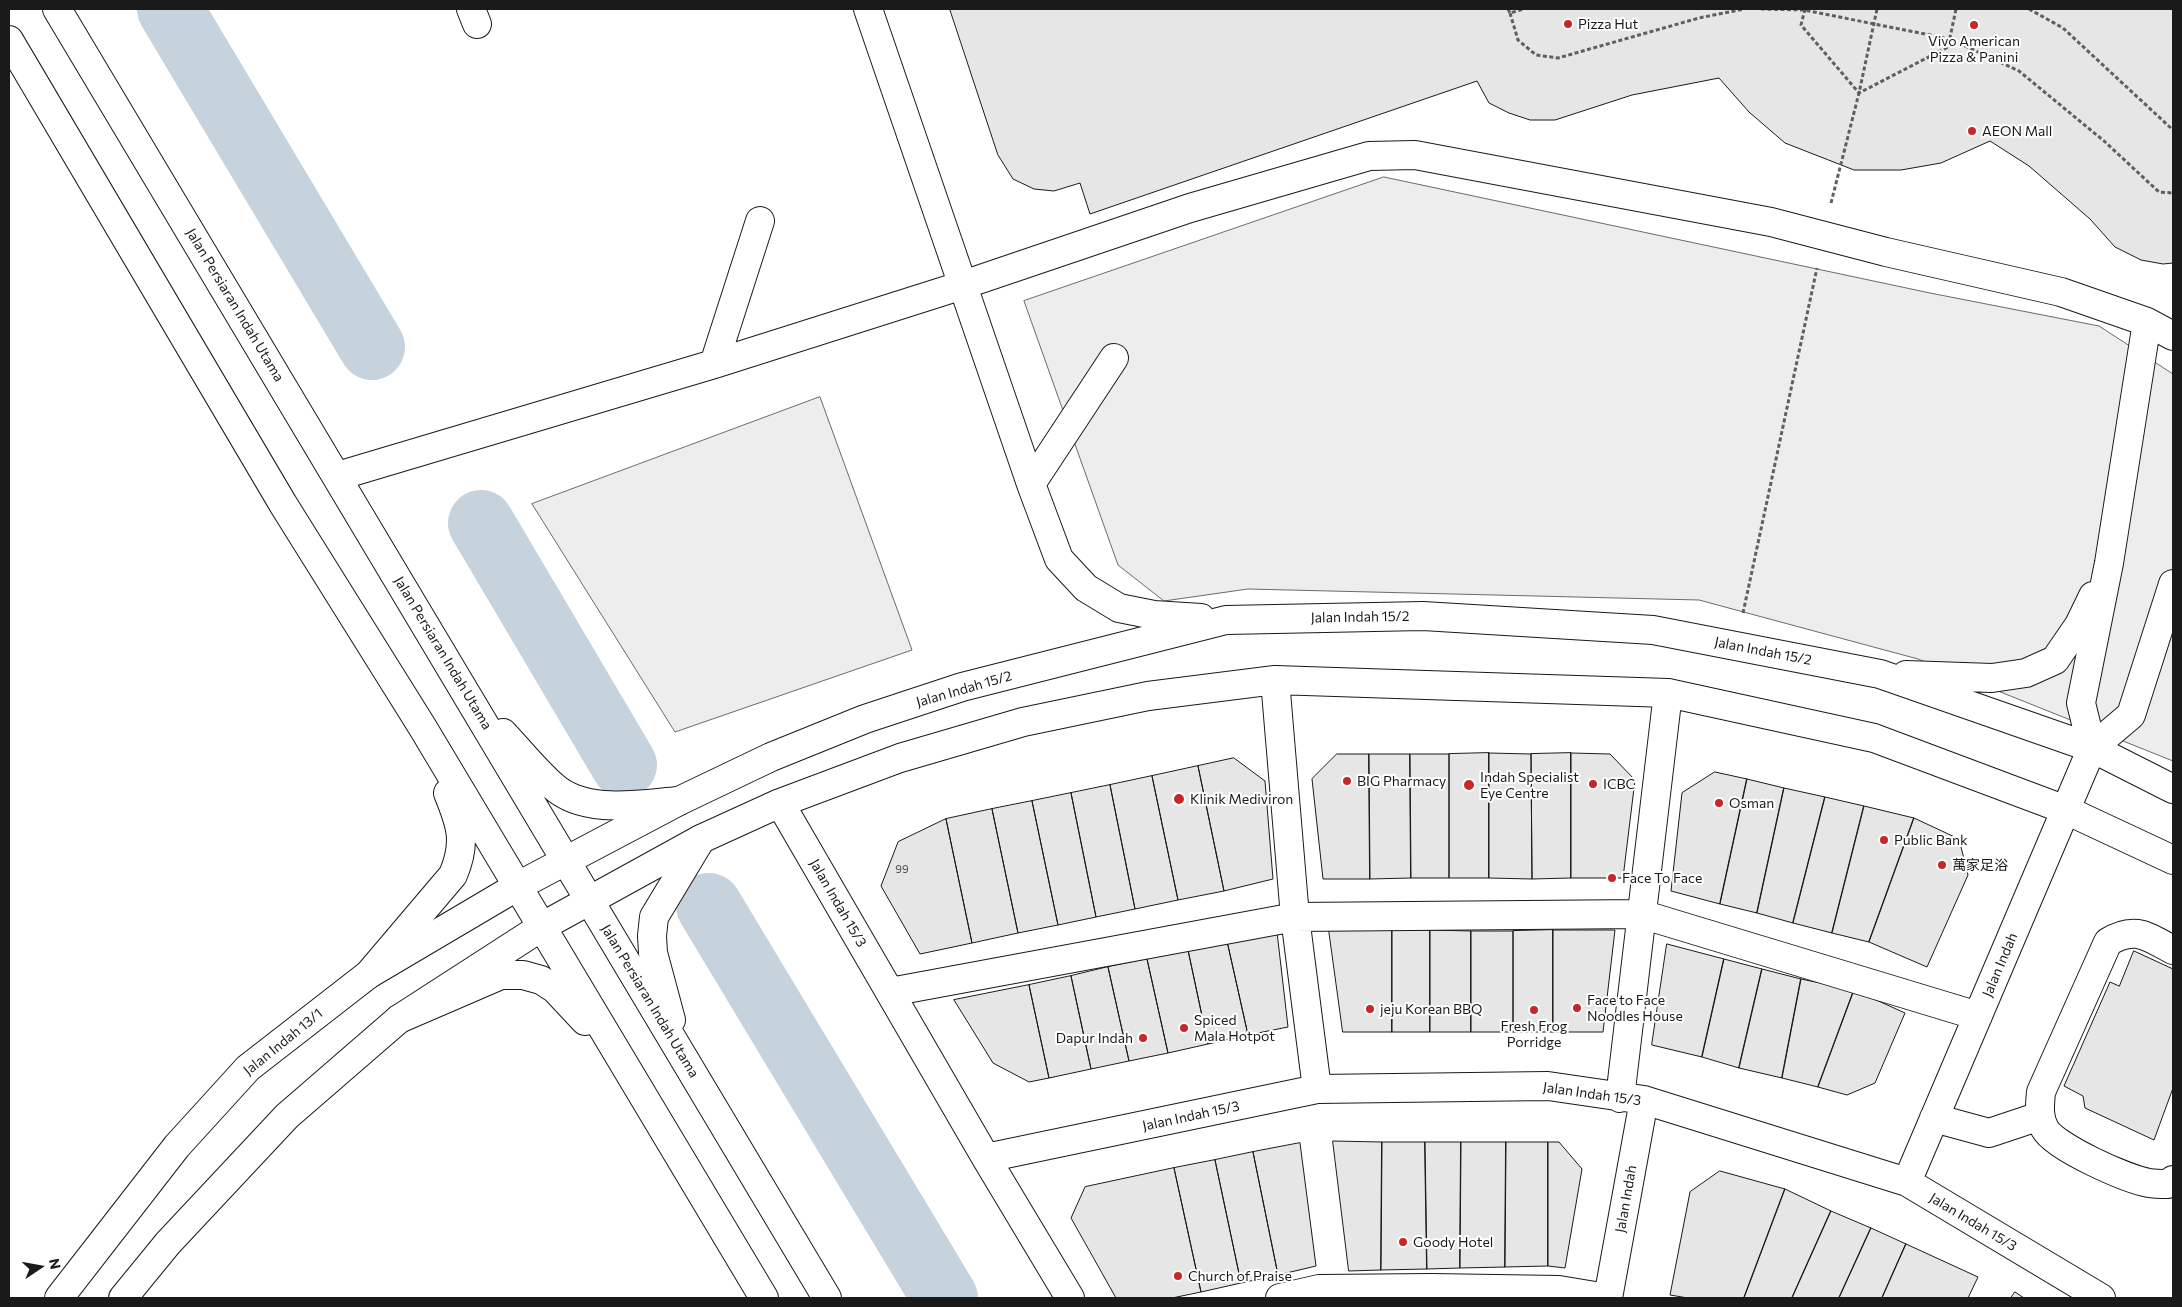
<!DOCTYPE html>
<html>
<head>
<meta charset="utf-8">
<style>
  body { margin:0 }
  #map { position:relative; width:2182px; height:1307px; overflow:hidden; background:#fff; font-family:Commissioner,sans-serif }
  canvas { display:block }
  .frame { position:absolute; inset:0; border:10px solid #1a1a1a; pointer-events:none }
  .north { position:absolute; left:15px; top:1242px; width:50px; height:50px; -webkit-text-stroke:4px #fff; paint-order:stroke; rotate:78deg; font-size:14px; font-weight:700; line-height:20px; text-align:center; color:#1a1a1a }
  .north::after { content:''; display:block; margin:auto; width:18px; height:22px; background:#1a1a1a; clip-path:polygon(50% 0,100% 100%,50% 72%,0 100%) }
</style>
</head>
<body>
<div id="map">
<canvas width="2182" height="1307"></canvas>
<div class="frame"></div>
<div class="north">N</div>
</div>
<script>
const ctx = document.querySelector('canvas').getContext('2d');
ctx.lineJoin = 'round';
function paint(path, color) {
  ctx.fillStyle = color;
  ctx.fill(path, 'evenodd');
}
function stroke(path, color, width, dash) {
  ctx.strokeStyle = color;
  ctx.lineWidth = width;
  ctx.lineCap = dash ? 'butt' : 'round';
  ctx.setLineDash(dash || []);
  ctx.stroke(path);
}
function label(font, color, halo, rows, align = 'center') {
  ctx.font = font + ' Commissioner,"Noto Sans SC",sans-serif';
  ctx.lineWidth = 4;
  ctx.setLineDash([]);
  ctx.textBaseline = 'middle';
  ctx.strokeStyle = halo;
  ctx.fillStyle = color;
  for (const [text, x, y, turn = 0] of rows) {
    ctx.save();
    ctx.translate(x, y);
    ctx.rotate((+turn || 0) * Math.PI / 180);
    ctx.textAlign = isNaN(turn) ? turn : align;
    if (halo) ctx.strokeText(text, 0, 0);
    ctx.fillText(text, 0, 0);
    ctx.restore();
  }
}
const parking = new Path2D(`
  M1384 177 1930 293 2099 326 2173 374V761L1918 659 1699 600 1248 589 1164 601 1118 565 1024 301Z
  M820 397 912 650 675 732 532 504Z`);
const river = new Path2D(`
  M170 9 372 347
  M481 523 624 765
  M709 906 945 1298`);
const building = new Path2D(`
  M950 9H2173V263L2163 264 2141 260 2115 247 2090 219 2029 166 1990 141 1941 163 1901 170H1854L1785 143 1749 112 1719 78 1632 95 1555 120H1530L1509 113 1489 103 1477 81 1090 214 1080 183 1054 191 1034 189 1013 179 998 155Z
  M1489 753 1531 754 1532 879 1489 878Z
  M1489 753V878H1449V754Z
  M1571 753 1610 754 1635 780 1623 878H1571Z
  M1571 753V878L1532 879 1531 754Z
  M1337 754H1369L1370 879H1323L1312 779Z
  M1369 754H1410L1411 878 1370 879Z
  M1410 754H1449V878H1411Z
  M1234 758 1265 781 1273 879 1224 891 1198 766Z
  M1198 766 1224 891 1178 900 1152 776Z
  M1715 772 1747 779 1720 904 1671 891 1682 793Z
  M1152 776 1178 900 1135 909 1110 785Z
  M1747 779 1784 788 1757 913 1720 904Z
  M1110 785 1135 909 1096 917 1071 793Z
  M1784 788 1825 797 1793 923 1757 913Z
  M1071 793 1096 917 1058 925 1032 801Z
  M1825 797 1864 806 1832 933 1793 923Z
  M1032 801 1058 925 1018 933 992 809Z
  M1864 806 1914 818 1869 942 1832 933Z
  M992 809 1018 933 972 943 946 819Z
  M1914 818 1959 839 1968 875 1927 967 1869 942Z
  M946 819 972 943 920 954 881 886 898 842Z
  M1329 930H1392V1032H1343Z
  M1392 930H1430V1032H1392Z
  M1430 930 1471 931V1032H1430Z
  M1553 930H1615L1603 1032H1553Z
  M1553 930V1032H1513V931Z
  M1471 931H1513V1032H1471Z
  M1277 932 1288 1027 1248 1035 1227 941Z
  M1227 941 1248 1035 1208 1044 1188 950Z
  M1667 944 1724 959 1702 1057 1652 1045Z
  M1188 950 1208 1044 1168 1053 1147 959Z
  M2134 951 2173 969V1088L2154 1140 2085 1108 2083 1096 2064 1086 2110 982 2119 986Z
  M1147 959 1168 1053 1129 1061 1108 967Z
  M1724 959 1762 969 1739 1068 1702 1057Z
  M1108 967 1129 1061 1091 1069 1071 976Z
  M1762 969 1801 979 1782 1078 1739 1068Z
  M1071 976 1091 1069 1049 1078 1029 985Z
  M1801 979 1854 990 1818 1087 1782 1078Z
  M1029 985 1049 1078 1029 1082 993 1063 954 1000Z
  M1854 990 1905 1013 1875 1083 1847 1095 1818 1087Z
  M1333 1141 1382 1142 1381 1270 1349 1271Z
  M1382 1142H1425L1427 1269 1381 1270Z
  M1425 1142H1461L1460 1268 1427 1269Z
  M1461 1142H1506L1505 1267 1460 1268Z
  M1506 1142H1548V1266L1505 1267Z
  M1548 1142H1559L1582 1169 1565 1268 1548 1266Z
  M1300 1143 1316 1266 1278 1275 1253 1152Z
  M1253 1152 1278 1275 1241 1283 1215 1160Z
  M1215 1160 1241 1283 1201 1292 1174 1168Z
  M1174 1168 1201 1292 1172 1298H1116L1071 1218 1085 1187Z
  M1720 1171 1785 1189 1744 1298H1688L1670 1295 1690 1192Z
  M1785 1189 1831 1211 1792 1298H1744Z
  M1831 1211 1871 1228 1839 1298H1792Z
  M1871 1228 1906 1244 1882 1298H1839Z
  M1906 1244 1978 1277 1968 1298H1882Z
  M2015 1292 2024 1298H2011Z`);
const path = new Path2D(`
  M1508 9 1510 13 1524 9
  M1761 9 1804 10 1950 39 2019 71 2104 141 2159 192 2173 193
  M1805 9 1801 25 1859 93 1948 47 1956 9
  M2029 9 2063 28 2173 130
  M1510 13 1518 40 1536 55 1558 58 1699 18 1744 9
  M1831 203 1859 93 1877 9
  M1743 613 1817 268`);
const minor = new Path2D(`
  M471 9 477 24
  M868 9 1031 484 1059 559 1086 588 1119 608 1154 615 1201 618
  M714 364 760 221
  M338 476 714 364 963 285 1190 208 1369 156 1415 155 1771 222 1886 252 2061 292 2147 322 2173 336
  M1031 484 1114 358
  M1906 675 1992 678 2026 673 2055 660 2079 625 2093 596
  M1275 680 1295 917 1317 1089
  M2092 748 2081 703 2109 563 2147 322
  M780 803 986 1158 1070 1298
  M2173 950C2148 937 2135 925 2108 942L2041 1092C2040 1104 2038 1117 2045 1129 2056 1148 2127 1179 2149 1183 2155 1184 2162 1184 2168 1184L2173 1180
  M890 992 1295 917 1641 914 1978 1016
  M1620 1098 1668 693
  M1934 1118 1989 1133 2040 1116
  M986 1158 1317 1089 1548 1086 1644 1100 1907 1182 2101 1298
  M1907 1182 2092 748 2131 715 2173 584
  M59 1298 177 1146 248 1068 369 974 518 886 679 801 771 757 865 719 962 687 1226 620 1423 616 1653 630 1880 674 2092 748 2173 789
  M123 1298 168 1243 287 1116 399 1019 543 926 701 839 780 803 900 758 1023 722 1148 696 1275 680 1668 693 1874 738 2066 810 2173 860
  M1280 1298 1319 1289 1432 1288 1559 1290 1607 1298
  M1608 1298 1644 1100`);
const major = new Path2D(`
  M57 9 827 1298
  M9 40 283 504 423 728 764 1298
  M503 733C519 750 535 770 553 786 585 815 640 804 679 801
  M369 974 453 875C467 842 461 825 448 793
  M399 1019 501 975H523L541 980 555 989 585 1021
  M671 1020 653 953 652 936 654 917 701 839`);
const markers = [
  [1568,24,5,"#c62828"],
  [1974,25,5,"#c62828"],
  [1972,131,5,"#c62828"],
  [1347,781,5,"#c62828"],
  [1593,784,5,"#c62828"],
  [1469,785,6,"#c62828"],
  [1179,799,6,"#c62828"],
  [1719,803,5,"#c62828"],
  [1884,840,5,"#c62828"],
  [1942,865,5,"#c62828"],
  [1612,878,5,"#c62828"],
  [1577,1008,5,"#c62828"],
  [1370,1009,5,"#c62828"],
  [1534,1010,5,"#c62828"],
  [1184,1028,5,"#c62828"],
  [1143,1038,5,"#c62828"],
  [1403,1242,5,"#c62828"],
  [1178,1276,5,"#c62828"]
];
const numberNames = [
  ["99",902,869]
];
const poiNames = [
  ["Pizza Hut",1578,24],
  ["Vivo American",1974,41,"center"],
  ["Pizza & Panini",1974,57,"center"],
  ["AEON Mall",1982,131],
  ["Indah Specialist",1480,777],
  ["Eye Centre",1480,793],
  ["BIG Pharmacy",1357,781],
  ["ICBC",1603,784],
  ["Klinik Mediviron",1190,799],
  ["Osman",1729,803],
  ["Public Bank",1894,840],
  ["萬家足浴",1952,865],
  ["Face To Face",1622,878],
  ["Face to Face",1587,1000],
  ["Noodles House",1587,1016],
  ["jeju Korean BBQ",1380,1009],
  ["Spiced",1194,1020],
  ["Mala Hotpot",1194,1036],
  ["Fresh Frog",1534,1026,"center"],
  ["Porridge",1534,1042,"center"],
  ["Dapur Indah",1133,1038,"right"],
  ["Goody Hotel",1413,1242],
  ["Church of Praise",1188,1276]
];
const streetNames = [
  ["Jalan Persiaran Indah Utama",235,305,59],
  ["Jalan Indah 15/2",1360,617,-1],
  ["Jalan Indah 15/2",1763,651,11],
  ["Jalan Persiaran Indah Utama",443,653,59],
  ["Jalan Indah 15/2",964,689,-16],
  ["Jalan Indah 15/3",838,903,60],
  ["Jalan Indah",2000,965,-67],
  ["Jalan Persiaran Indah Utama",650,1001,59],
  ["Jalan Indah 13/1",283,1042,-39],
  ["Jalan Indah 15/3",1592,1094,8],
  ["Jalan Indah 15/3",1191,1116,-12],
  ["Jalan Indah",1626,1199,-80],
  ["Jalan Indah 15/3",1973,1222,31]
];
paint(parking, '#ededed');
stroke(parking, '#6a6a6a', 1);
stroke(river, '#c6d2dc', 66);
paint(building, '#e6e6e6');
stroke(building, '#1a1a1a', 1);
stroke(minor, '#1a1a1a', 30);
stroke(major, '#1a1a1a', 30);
stroke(path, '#5f5f5f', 3, [4, 2.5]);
stroke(minor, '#fff', 28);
stroke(major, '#fff', 28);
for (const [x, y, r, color] of markers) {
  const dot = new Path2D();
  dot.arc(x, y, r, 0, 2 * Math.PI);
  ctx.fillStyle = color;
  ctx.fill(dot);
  stroke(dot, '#fff', 2);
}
label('11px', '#4d4d4d', null, numberNames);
label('14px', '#1a1a1a', '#fff', poiNames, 'left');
label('14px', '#1a1a1a', '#fff', streetNames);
</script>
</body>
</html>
